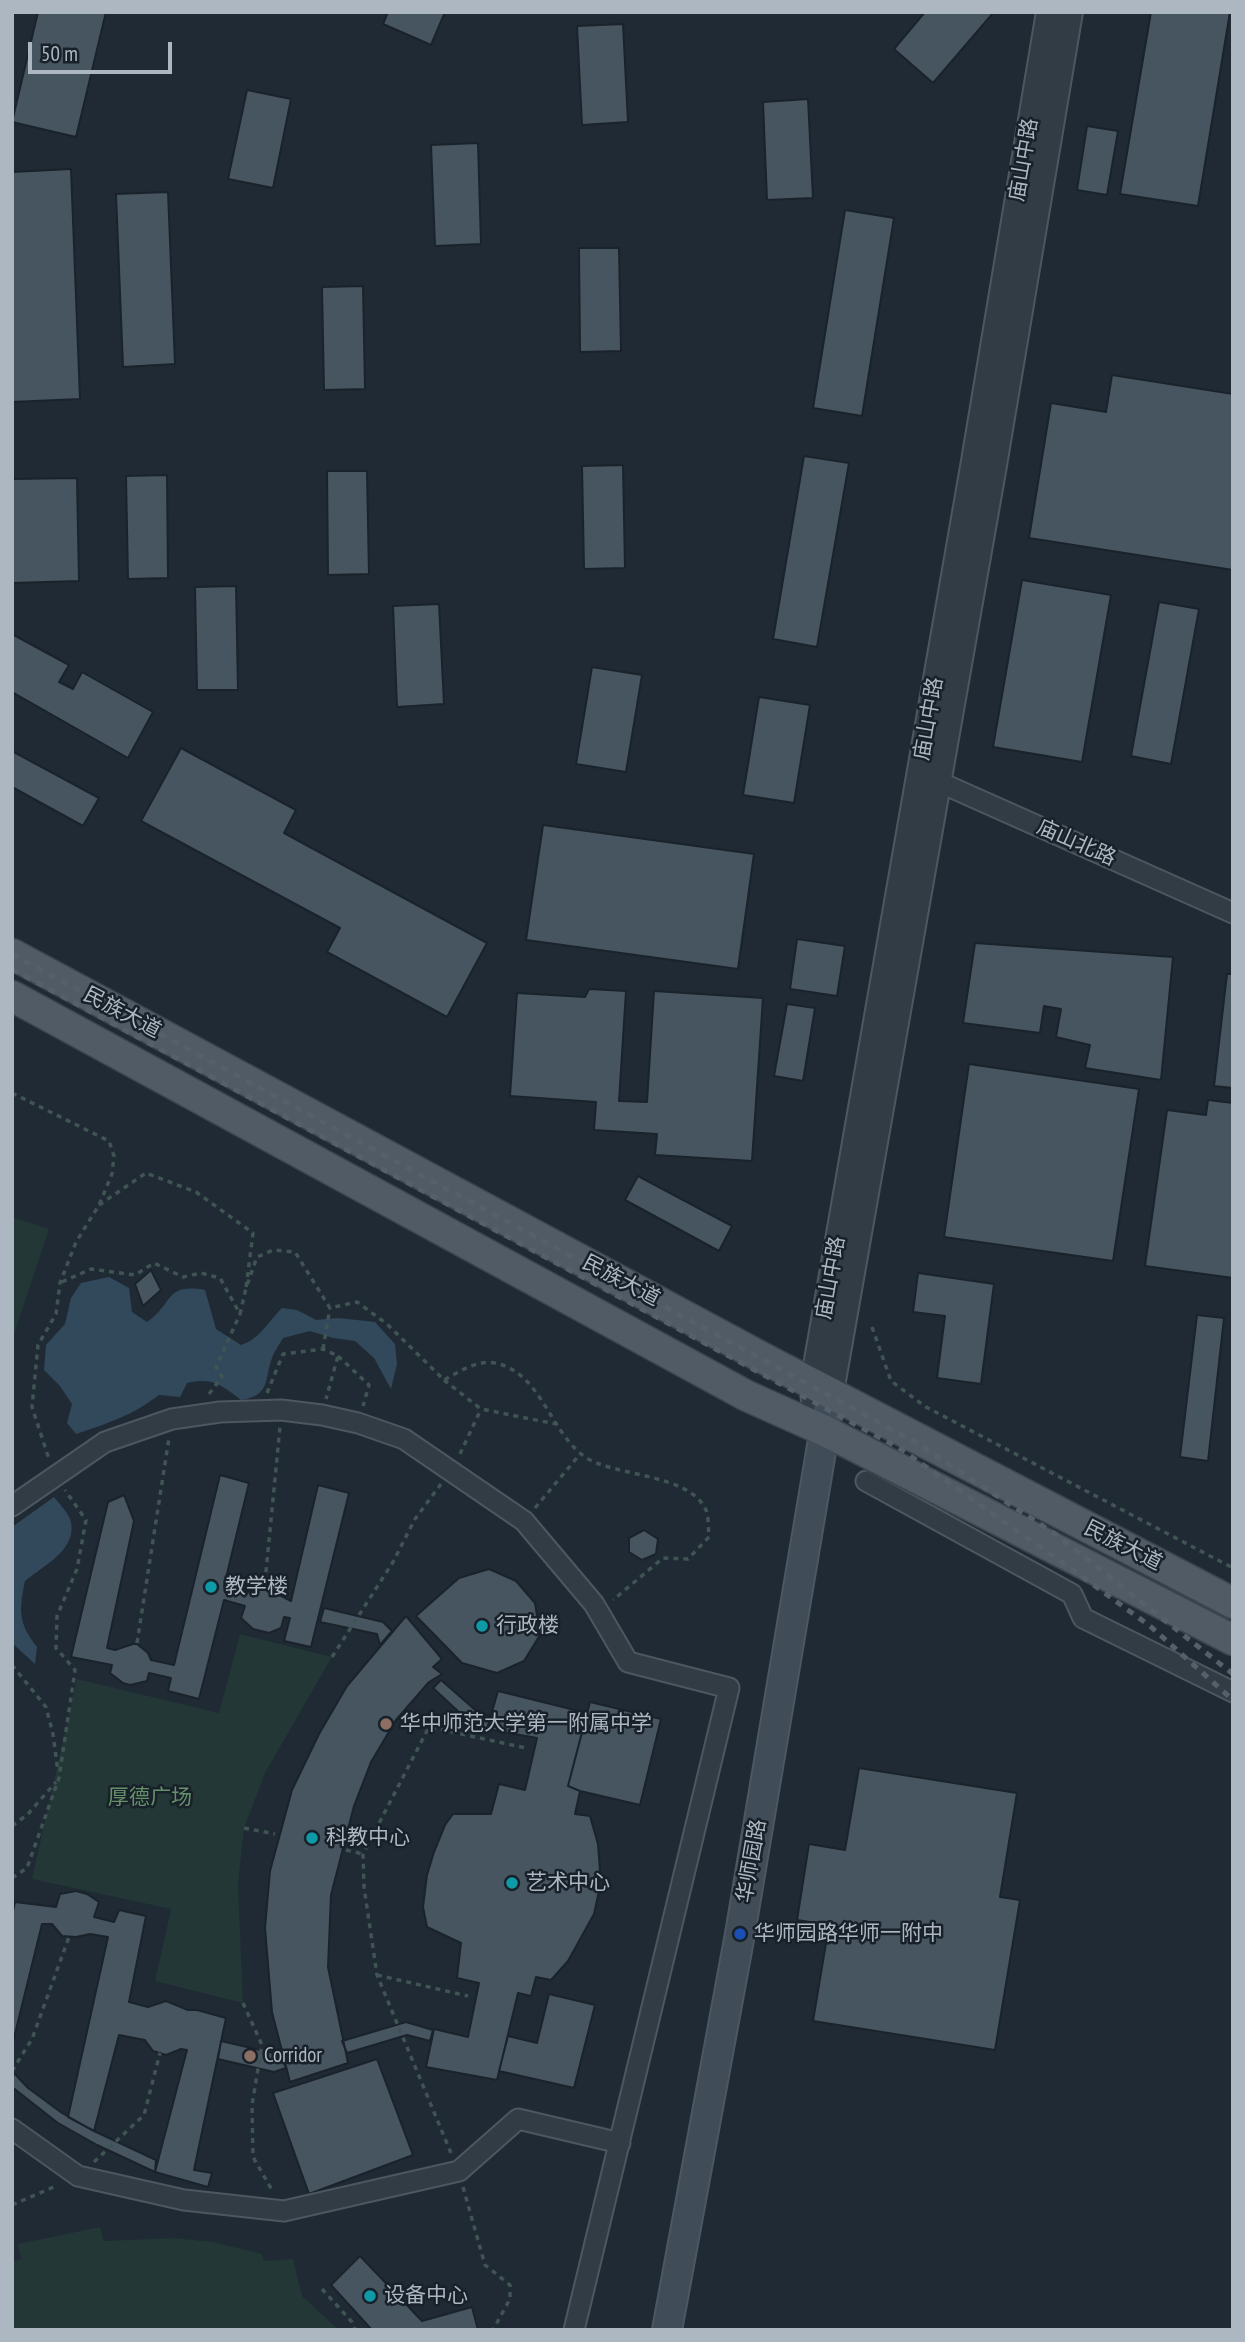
<!DOCTYPE html>
<html>
<head>
<meta charset="utf-8">
<style>
  body { margin:0 }
  #map { position:relative; width:1245px; height:2342px; overflow:hidden; background:#1f2a34; font-family:"PT Sans Narrow",sans-serif }
  canvas { display:block }
  .frame { position:absolute; inset:0; border:14px solid #acb7c2; pointer-events:none }
  .scale { position:absolute; left:28px; top:42px; width:144px; height:32px; box-sizing:border-box; border:4px solid #acb7c2; border-top:0; padding-left:9px; font-size:21px; line-height:24px; white-space:nowrap; color:#acb7c2; -webkit-text-stroke:5px #182129; paint-order:stroke }
</style>
</head>
<body>
<div id="map">
<canvas width="1245" height="2342"></canvas>
<div class="frame"></div>
<div class="scale">50 m</div>
</div>
<script>
const ctx = document.querySelector('canvas').getContext('2d');
ctx.lineJoin = 'round';
function paint(path, color) {
  ctx.fillStyle = color;
  ctx.fill(path, 'evenodd');
}
function stroke(path, color, width, dash) {
  ctx.strokeStyle = color;
  ctx.lineWidth = width;
  ctx.lineCap = dash ? 'butt' : 'round';
  ctx.setLineDash(dash || []);
  ctx.stroke(path);
}
function label(font, color, halo, rows, align = 'center') {
  ctx.font = font + ' "PT Sans Narrow","Noto Sans SC",sans-serif';
  ctx.lineWidth = 5;
  ctx.setLineDash([]);
  ctx.textBaseline = 'middle';
  ctx.strokeStyle = halo;
  ctx.fillStyle = color;
  for (const [text, x, y, turn = 0] of rows) {
    ctx.save();
    ctx.translate(x, y);
    ctx.rotate((+turn || 0) * Math.PI / 180);
    ctx.textAlign = isNaN(turn) ? turn : align;
    if (halo) ctx.strokeText(text, 0, 0);
    ctx.fillText(text, 0, 0);
    ctx.restore();
  }
}
const green = new Path2D(`
  M12 1217 49 1229 12 1340Z
  M240 1634 332 1657 266 1771 244 1828 238 1884 243 2003 155 1981 171 1909 32 1879 77 1679 219 1713Z
  M100 2227 104 2241 174 2238 213 2242 262 2254 264 2261 293 2259 302 2296 339 2330H12V2262L21 2259 18 2244Z`);
const water = new Path2D(`
  M109 1277 129 1288 132 1312 147 1322C174 1304 164 1283 205 1290L216 1329 241 1345C260 1339 267 1323 282 1308L297 1310 316 1320 338 1318 375 1322 395 1344 397 1364 391 1389 374 1358 355 1341 333 1338 310 1331 283 1338C279 1345 274 1352 272 1358 264 1380 271 1395 241 1400 222 1385 212 1377 187 1383L180 1397 159 1395C131 1416 109 1423 76 1434L67 1423 72 1404 60 1386 44 1370 46 1345 65 1324 71 1298 81 1283Z
  M54 1497C59 1503 67 1512 70 1519 80 1548 43 1566 25 1581 19 1610 18 1623 37 1647L35 1664 12 1643V1527Z`);
const building = new Path2D(`
  M38 12H106L76 137 12 122Z
  M388 12H445L431 45 383 24Z
  M925 12H994L933 83 894 49Z
  M1151 12H1230L1198 206 1120 194Z
  M623 24 628 122 582 125 577 26Z
  M247 90 291 99 273 188 228 179Z
  M808 99 813 198 767 200 763 102Z
  M1087 126 1118 131 1107 195 1077 190Z
  M478 143 481 244 435 246 431 145Z
  M71 169 80 399 12 402V172Z
  M168 192 175 364 123 367 116 194Z
  M845 210 894 218 862 416 813 408Z
  M579 248H619L621 351 580 352Z
  M363 286 365 389 324 390 322 287Z
  M1112 375 1233 394V570L1029 538 1051 403 1106 412Z
  M804 456 849 463 817 647 773 639Z
  M623 465 625 568 584 569 582 466Z
  M327 471H367L369 574 328 575Z
  M167 475 168 578 128 579 126 476Z
  M77 478 79 581 12 583V479Z
  M1022 580 1111 595 1082 762 993 747Z
  M236 586 238 690H197L195 587Z
  M1159 602 1199 609 1171 764 1131 756Z
  M439 604 444 704 397 707 393 606Z
  M12 634 69 665 59 682 73 689 82 672 153 712 128 758 12 692Z
  M592 667 642 675 626 772 576 764Z
  M759 697 810 705 794 803 743 795Z
  M181 748 296 810 284 833 487 943 447 1017 327 952 340 928 141 821Z
  M12 751 99 798 83 826 12 787Z
  M543 825 754 854 738 969 526 940Z
  M797 939 845 946 837 996 790 989Z
  M975 943 1173 957 1161 1080 1085 1068 1090 1045 1056 1037 1061 1009 1044 1006 1040 1033 963 1023Z
  M1227 974H1233V1088L1214 1086Z
  M589 989 626 991 619 1101 647 1102 654 991 763 998 752 1161 655 1155 657 1134 594 1130 596 1102 510 1096 517 993 585 997Z
  M787 1004 815 1008 803 1081 774 1076Z
  M969 1064 1139 1089 1113 1261 944 1237Z
  M1208 1100 1233 1103V1278L1145 1266 1167 1110 1206 1115Z
  M638 1176 732 1226 719 1251 625 1200Z
  M151 1270 161 1290 143 1306 135 1284Z
  M918 1273 994 1284 981 1384 937 1378 945 1316 913 1312Z
  M1197 1315 1224 1318 1208 1461 1180 1457Z
  M220 1475 249 1483 224 1586 248 1592 266 1588 291 1601 318 1485 349 1493 311 1647 284 1641 290 1618 284 1617 281 1628 269 1633 253 1629 241 1618 245 1606 224 1600 199 1699 168 1691 171 1678 149 1673 147 1681 130 1685 123 1683 110 1673 112 1665 71 1657 108 1502 124 1495 134 1521 107 1648 115 1650 133 1644H137L148 1653 151 1660 174 1665Z
  M644 1530 658 1539 656 1554 642 1560 629 1552V1538Z
  M489 1569 516 1581 535 1603 540 1635 524 1661 497 1673 462 1663 416 1616 459 1578Z
  M324 1608 383 1622 392 1631 380 1645 377 1634 320 1622Z
  M406 1616 442 1659 433 1667 442 1674 429 1682 396 1720 371 1762 354 1806 331 1895 328 1967 348 2063 290 2082 272 2012 265 1928 270 1871 292 1790 319 1734 347 1686Z
  M441 1680 481 1715H491L487 1729 474 1726 433 1688Z
  M498 1691 587 1713 568 1786 580 1791 575 1814 590 1816 598 1844 600 1871 599 1891 594 1914 568 1961 551 1980 536 1977 531 1996 518 1993 497 2080 426 2067 434 2029 468 2037 479 1983 457 1978 461 1943 427 1927 423 1907 427 1875 434 1852 445 1825 453 1814H491L499 1784 525 1790 537 1738 487 1729Z
  M590 1702 661 1719 640 1805 580 1791 568 1786Z
  M859 1768 1017 1793 1000 1897 1020 1900 995 2050 813 2021 829 1925 797 1920 809 1844 845 1850Z
  M76 1891 87 1894 99 1902 94 1917 114 1922 119 1910 146 1916 129 2002 148 2007 166 2001 188 2010H197L226 2018 194 2170 212 2173 208 2187 155 2172 187 2050 181 2049 166 2055 153 2051 145 2040 119 2035 94 2131 68 2117 108 1937 90 1934 76 1937 62 1936 52 1924H42L12 2046V1916L15 1902 56 1907 60 1894Z
  M549 1994 595 2005 574 2088 499 2071 508 2036 537 2043Z
  M406 2022 433 2030 430 2041 407 2035 347 2053 342 2041Z
  M221 2041 273 2053 280 2052 286 2068 274 2072 218 2059Z
  M377 2059 413 2155 309 2194 273 2093Z
  M12 2071 28 2088 62 2113 94 2131 156 2160 155 2172 97 2145 58 2123 12 2087Z
  M360 2256 422 2321 472 2307 478 2330H372L331 2285Z`);
const path = new Path2D(`
  M12 1093 109 1141 114 1156 112 1174 99 1205 76 1242 60 1283 56 1314 38 1345 32 1407 49 1459
  M99 1205 146 1173 196 1192 253 1233 246 1288 257 1257 273 1250 295 1252 330 1308 357 1302 387 1324 444 1380C460 1371 480 1358 499 1364 542 1376 550 1432 585 1457 615 1477 689 1473 706 1510 709 1517 708 1529 709 1537L688 1559 663 1558 613 1600
  M62 1282 91 1269 135 1275 154 1263 183 1277 201 1273 220 1278 240 1314 246 1288
  M872 1327 891 1381 926 1407 1233 1568
  M323 1349 330 1308
  M338 1356 369 1385 363 1406
  M444 1380 481 1409 556 1424
  M267 1393 283 1354 323 1349 338 1356 326 1399
  M209 1394 222 1377 216 1367 240 1314
  M460 1454 481 1409
  M535 1508 581 1453
  M265 1582 280 1427
  M137 1643 169 1438
  M332 1657 393 1562 415 1519 441 1484
  M12 1665 46 1707 53 1734 58 1772
  M12 1826 28 1814 56 1782
  M244 1828 275 1834
  M346 1850 363 1854
  M12 1878 27 1868 59 1778 75 1670 56 1648 57 1616 77 1569 86 1520 65 1490
  M377 1975 468 1996
  M243 2003 262 2045 252 2105 253 2157 272 2190
  M12 2071 32 2039 69 1937
  M451 2153 377 1975 364 1887 363 1854 429 1727 526 1748
  M94 2162 144 2115 160 2053
  M463 2187 485 2265 510 2285V2299L493 2330
  M12 2205 58 2185
  M322 2289 352 2322 355 2330`);
const minor = new Path2D(`
  M926 779 939 782 1233 913
  M866 1481 1072 1594 1083 1618 1233 1692
  M12 1506 105 1442 172 1419 220 1412 281 1410 322 1415 358 1423 404 1439 524 1521 594 1604 628 1662 729 1688 574 2330
  M12 2129 78 2176 184 2200 284 2211 459 2171 518 2119 620 2143`);
const tertiary = new Path2D(`
  M831 1392 993 471 1070 12
  M815 1426 813 1383 973 467 1049 12`);
const secondary = new Path2D(`
  M667 2330 740 1934 831 1392`);
const primary = new Path2D(`
  M12 954 761 1357 1233 1603
  M12 996 747 1396 825 1431 1233 1640`);
const rail = new Path2D(`
  M12 954 915 1442 1055 1534 1233 1674
  M12 969 899 1448 1073 1570 1150 1626 1233 1700`);
const markers = [
  [211,1587,7,"#0f9aa8"],
  [482,1626,7,"#0f9aa8"],
  [386,1724,7,"#8d6e63"],
  [312,1838,7,"#0f9aa8"],
  [512,1883,7,"#0f9aa8"],
  [740,1934,7,"#1a4fb4"],
  [250,2056,7,"#8d6e63"],
  [370,2296,7,"#0f9aa8"]
];
const streetNames = [
  ["庙山中路",1024,160,-80],
  ["庙山中路",929,719,-80],
  ["庙山北路",1076,843,24],
  ["民族大道",122,1013,28],
  ["庙山中路",831,1278,-80],
  ["民族大道",621,1281,28],
  ["民族大道",1123,1546,27],
  ["华师园路",752,1861,-80]
];
const poiNames = [
  ["教学楼",225,1587],
  ["行政楼",496,1626],
  ["华中师范大学第一附属中学",400,1724],
  ["科教中心",326,1838],
  ["艺术中心",526,1883],
  ["华师园路华师一附中",754,1934],
  ["Corridor",264,2056],
  ["设备中心",384,2296]
];
const parkNames = [
  ["厚德广场",150,1798]
];
paint(green, '#223736');
paint(water, '#32495b');
paint(building, '#475560');
stroke(building, '#1a232b', 2);
stroke(minor, '#4d5760', 23);
stroke(tertiary, '#4d5760', 28);
stroke(secondary, '#4d5760', 32);
stroke(primary, '#3c454e', 33);
stroke(path, '#405454', 3.5, [5, 5]);
stroke(minor, '#323c45', 19);
stroke(tertiary, '#323c45', 24);
stroke(secondary, '#404c58', 28);
stroke(primary, '#505b65', 30);
stroke(rail, '#54616c', 5, [7, 7]);
for (const [x, y, r, color] of markers) {
  const dot = new Path2D();
  dot.arc(x, y, r, 0, 2 * Math.PI);
  ctx.fillStyle = color;
  ctx.fill(dot);
  stroke(dot, '#182129', 2.5);
}
label('21px', '#acb7c2', '#182129', streetNames);
label('21px', '#acb7c2', '#182129', poiNames, 'left');
label('21px', '#65916a', '#182129', parkNames);
</script>
</body>
</html>
